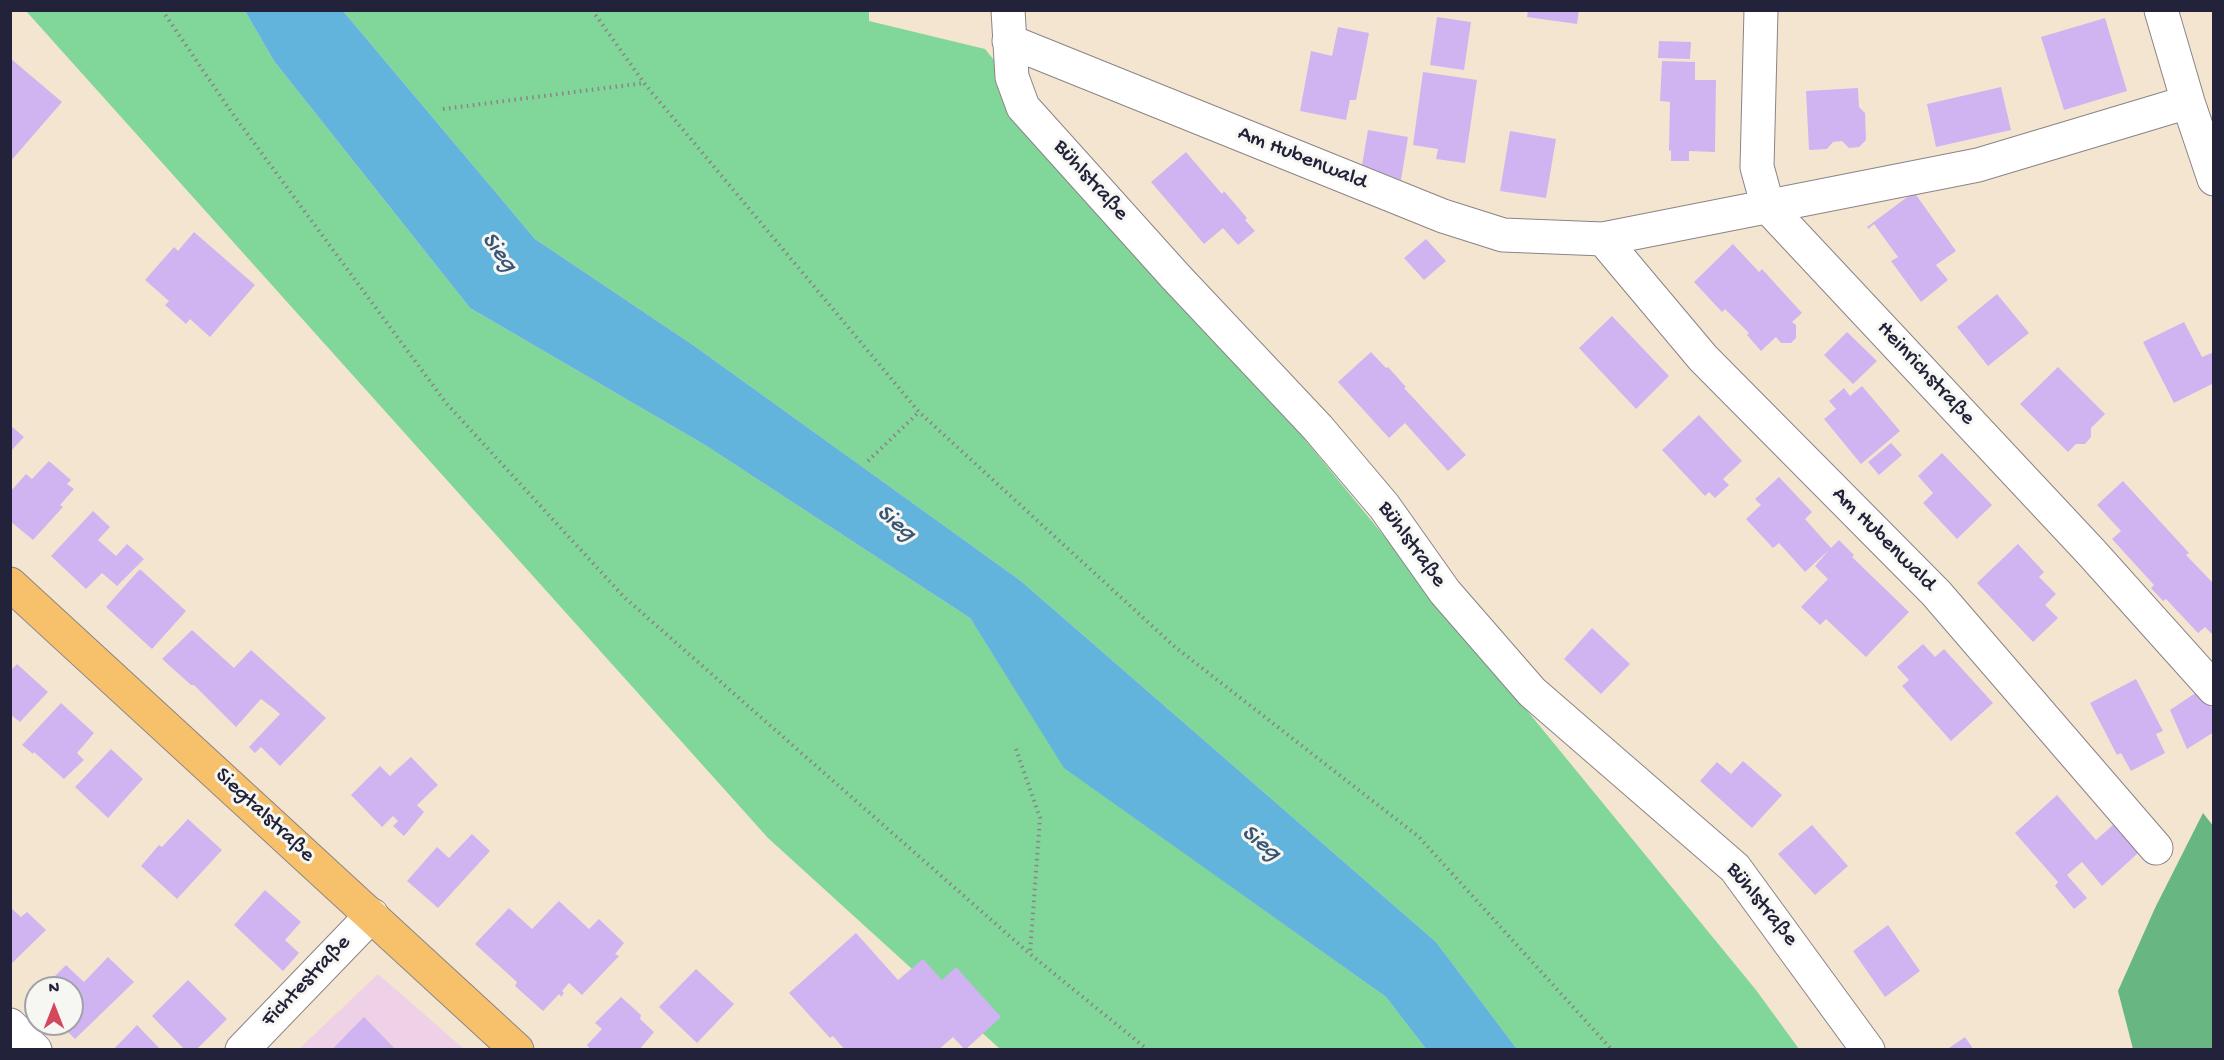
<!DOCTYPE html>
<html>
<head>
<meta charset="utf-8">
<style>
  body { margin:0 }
  #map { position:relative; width:2224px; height:1060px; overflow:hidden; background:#f4e5d0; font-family:"Gochi Hand",sans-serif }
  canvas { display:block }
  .frame { position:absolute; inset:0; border:12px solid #22223b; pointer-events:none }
  .north { position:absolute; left:24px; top:976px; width:60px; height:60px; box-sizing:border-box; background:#f6f6f2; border:2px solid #a1a1a9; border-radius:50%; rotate:0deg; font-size:16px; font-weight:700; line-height:24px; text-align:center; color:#22223b }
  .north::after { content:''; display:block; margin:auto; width:21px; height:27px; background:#d1495b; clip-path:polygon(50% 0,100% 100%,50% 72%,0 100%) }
</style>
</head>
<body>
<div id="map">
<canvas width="2224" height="1060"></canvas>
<div class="frame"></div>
<div class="north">N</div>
</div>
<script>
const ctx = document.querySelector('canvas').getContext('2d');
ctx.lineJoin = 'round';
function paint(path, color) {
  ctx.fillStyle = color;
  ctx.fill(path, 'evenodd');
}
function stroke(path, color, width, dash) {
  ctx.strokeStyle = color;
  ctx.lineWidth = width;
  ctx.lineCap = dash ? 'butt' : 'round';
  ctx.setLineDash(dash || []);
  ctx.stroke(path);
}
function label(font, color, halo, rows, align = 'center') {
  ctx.font = font + ' "Gochi Hand",sans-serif';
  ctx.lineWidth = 6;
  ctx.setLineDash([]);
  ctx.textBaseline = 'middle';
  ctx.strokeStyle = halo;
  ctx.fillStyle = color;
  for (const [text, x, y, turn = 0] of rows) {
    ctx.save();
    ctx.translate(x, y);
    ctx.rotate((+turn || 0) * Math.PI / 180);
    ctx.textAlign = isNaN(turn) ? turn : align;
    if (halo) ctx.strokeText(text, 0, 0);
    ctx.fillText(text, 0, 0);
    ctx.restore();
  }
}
const built = new Path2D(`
  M378 974 464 1049 298 1050Z`);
const green = new Path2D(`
  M26 11H245L274 61 470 308 705 445 970 618 1065 768 1386 997 1426 1049H1000L768 838Z
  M343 11H869V21L985 49 1756 990 1799 1049H1517L1436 942 1021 581 693 345 535 239Z`);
const forest = new Path2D(`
  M2203 813 2214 827 2213 1049H2133L2118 991 2155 908Z`);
const water = new Path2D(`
  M245 11H343L535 239 693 345 1021 581 1436 942 1517 1049H1426L1386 997 1064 768 970 618 705 445 470 308 274 61Z`);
const building = new Path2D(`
  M1528 10H1579L1577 24 1527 17Z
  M1437 17 1471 22 1464 70 1430 65Z
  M2105 18 2127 91 2064 110 2041 37Z
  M1338 27 1369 33 1356 100H1350L1346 120 1300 111 1311 51 1332 56Z
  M1659 41 1691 42 1690 59 1658 58Z
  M10 58 62 102 10 162Z
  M1662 61 1695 62V80H1716L1715 152 1689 151V161H1671V150L1669 151 1670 102 1660 101Z
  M1423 72 1477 80 1465 163 1436 159 1438 149 1413 145Z
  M2001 87 2011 130 1936 147 1927 104Z
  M1858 88 1859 107 1865 113 1866 140 1859 147 1849 148 1842 141 1833 142 1827 149 1809 150 1806 91Z
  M1368 130 1408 137 1401 180 1362 165Z
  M1510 131 1556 139 1546 198 1500 191Z
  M1186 152 1222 194 1224 191 1247 218 1245 220 1255 231 1238 245 1223 228 1204 244 1151 182Z
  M1914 192 1956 251 1936 265 1948 280 1921 302 1891 261 1898 257 1874 224 1868 229 1867 227Z
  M194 232 255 285 210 337 190 319 186 324 165 305 169 301 145 280 174 247 178 251Z
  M1426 239 1446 261 1424 280 1404 258Z
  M1733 244 1759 272 1762 269 1802 313 1792 322 1796 325V338L1791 343H1781L1776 337 1761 351 1747 335 1749 333 1725 309 1722 312 1694 282Z
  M1997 294 2029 333 1988 366 1957 327Z
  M1612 316 1669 376 1636 409 1579 348Z
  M2184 322 2202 357 2214 352V383L2174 403 2143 342Z
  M1847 332 1877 361 1853 384 1824 355Z
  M1371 352 1386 368 1388 367 1406 387 1404 388 1466 455 1448 471 1405 423 1389 438 1338 382Z
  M2058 367 2105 414 2091 428V437L2085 444H2076L2068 452 2020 404Z
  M1862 386 1900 431 1861 464 1824 419 1836 409 1829 401 1844 388 1850 396Z
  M1699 415 1742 461 1723 479 1729 485 1715 498 1709 492 1705 496 1662 450Z
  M10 425 24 437 10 452Z
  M1891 443 1902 455 1879 475 1868 462Z
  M1942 453 1992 505 1957 539 1923 503 1933 493 1918 476Z
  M49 461 71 480 67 484 74 489 60 505 63 507 33 540 10 521V492L26 474 32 479Z
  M1779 477 1812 512 1805 519 1831 548 1839 540 1854 555 1852 557 1909 612 1866 657 1826 619 1820 625 1801 607 1828 579 1815 566 1829 550 1805 572 1779 543 1773 548 1746 519 1761 505 1755 499Z
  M2123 481 2189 553 2186 555 2214 584V636L2205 627 2198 633 2166 599 2163 601 2151 588 2154 585 2112 539 2121 531 2097 505Z
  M93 511 110 527 98 540 116 556 127 544 144 559 117 586 102 573 86 589 51 556Z
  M2018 544 2044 572 2039 577 2056 594 2045 605 2058 618 2033 642 1977 583Z
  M139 570H141L186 611 152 649 106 607Z
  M1592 628 1630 664 1601 694 1564 659Z
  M192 630 234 668 251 650 326 718 280 766 261 747 255 753 249 747 280 714 273 708 261 699 236 727 194 685H191L162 659Z
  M1923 644 1935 657 1944 649 1993 703 1951 741 1902 686 1909 680 1897 667Z
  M17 664 48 692 20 722 10 714V671Z
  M2136 679 2163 731 2156 734 2165 753 2131 771 2121 753 2117 755 2090 703Z
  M2197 692 2214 710V732L2187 749 2170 710Z
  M61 703 94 733 77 753 84 760 64 779 34 752 33 754 22 745Z
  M111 749 143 779 108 818 75 787Z
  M411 757 438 785 417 805 424 812 404 836 393 826 398 821 393 816 382 827 351 795 380 766 390 776Z
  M1743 761 1782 795 1752 828 1700 781 1717 762 1731 774Z
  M2057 795 2096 840 2113 825 2138 853 2102 886 2082 862 2067 875 2087 898 2074 909 2055 886 2058 882 2015 833Z
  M188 819 222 850 177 899 141 866 159 845 162 847Z
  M1812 825 1848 866 1815 895 1778 854Z
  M472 834 490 851 438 908 407 881 437 847 449 858Z
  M265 890 301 922 285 940 299 953 283 971 234 925Z
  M559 901 589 929 599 919 624 943 615 954 619 956 582 995 569 983 562 991 564 993 561 997 559 994 543 1011 515 986 517 982 475 944 509 908 532 929Z
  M10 907 21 917 27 912 46 930 10 965Z
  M1888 925 1920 971 1885 997 1853 951Z
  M856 933 898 980 923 959 942 980 956 967 1001 1017 965 1050 953 1037 938 1050H845L833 1036 830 1038 789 993Z
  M108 957 134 982 75 1039 60 1024H72V988H43L66 965 84 982Z
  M696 969 734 1004 697 1043 659 1007Z
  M188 980 227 1019 196 1050H185L152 1016Z
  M621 997 641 1015 640 1019 654 1032 639 1050H591L587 1045 602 1029 595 1023Z
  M364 1017 396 1050H332L348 1033Z
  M137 1025 161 1050H113Z
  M1965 1037 1974 1050H1946Z`);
const path = new Path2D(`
  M162 10 232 113 446 403 624 597 1030 954 1148 1050
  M592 10 644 83 919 412 1175 647 1419 837 1612 1050
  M443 109 644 83
  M868 461 919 412
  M1016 749 1040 818 1030 953`);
const minor = new Path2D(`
  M1008 10 1012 77 1023 107 1175 276 1318 428 1384 506 1445 592 1532 692 1735 868 1868 1050
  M1761 10 1757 167 1768 207 2091 552 2214 689
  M2161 10 2188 102 2214 179
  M1009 41 1443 216 1503 235 1603 239 1978 165 2188 102
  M1603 239 1703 358 1936 593 2156 848
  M10 1025 35 1050
  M242 1050 372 915`);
const major = new Path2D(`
  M10 584 517 1050`);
const streetNames = [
  ["Am Hubenwald",1302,159,22],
  ["Bühlstraße",1090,181,48],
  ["Heinrichstraße",1925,374,47],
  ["Am Hubenwald",1883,540,45],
  ["Bühlstraße",1411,545,54],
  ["Siegtalstraße",264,816,43],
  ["Bühlstraße",1761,905,51],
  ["Fichtestraße",307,982,-46]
];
const waterNames = [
  ["Sieg",498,253,53],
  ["Sieg",895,524,40],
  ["Sieg",1260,844,39]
];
paint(built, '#eed0e7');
paint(green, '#81d69a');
paint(forest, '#68b782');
paint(water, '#62b4dd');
paint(building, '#d0b4f1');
stroke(minor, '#8b8486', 35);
stroke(major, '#8b8486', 35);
stroke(path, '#8b8486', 4, [1.5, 4.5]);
stroke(minor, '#fff', 33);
stroke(major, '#f7c06b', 33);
label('22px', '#22223b', '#f6f6f2', streetNames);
label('italic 24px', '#385574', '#f6f6f2', waterNames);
</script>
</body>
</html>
